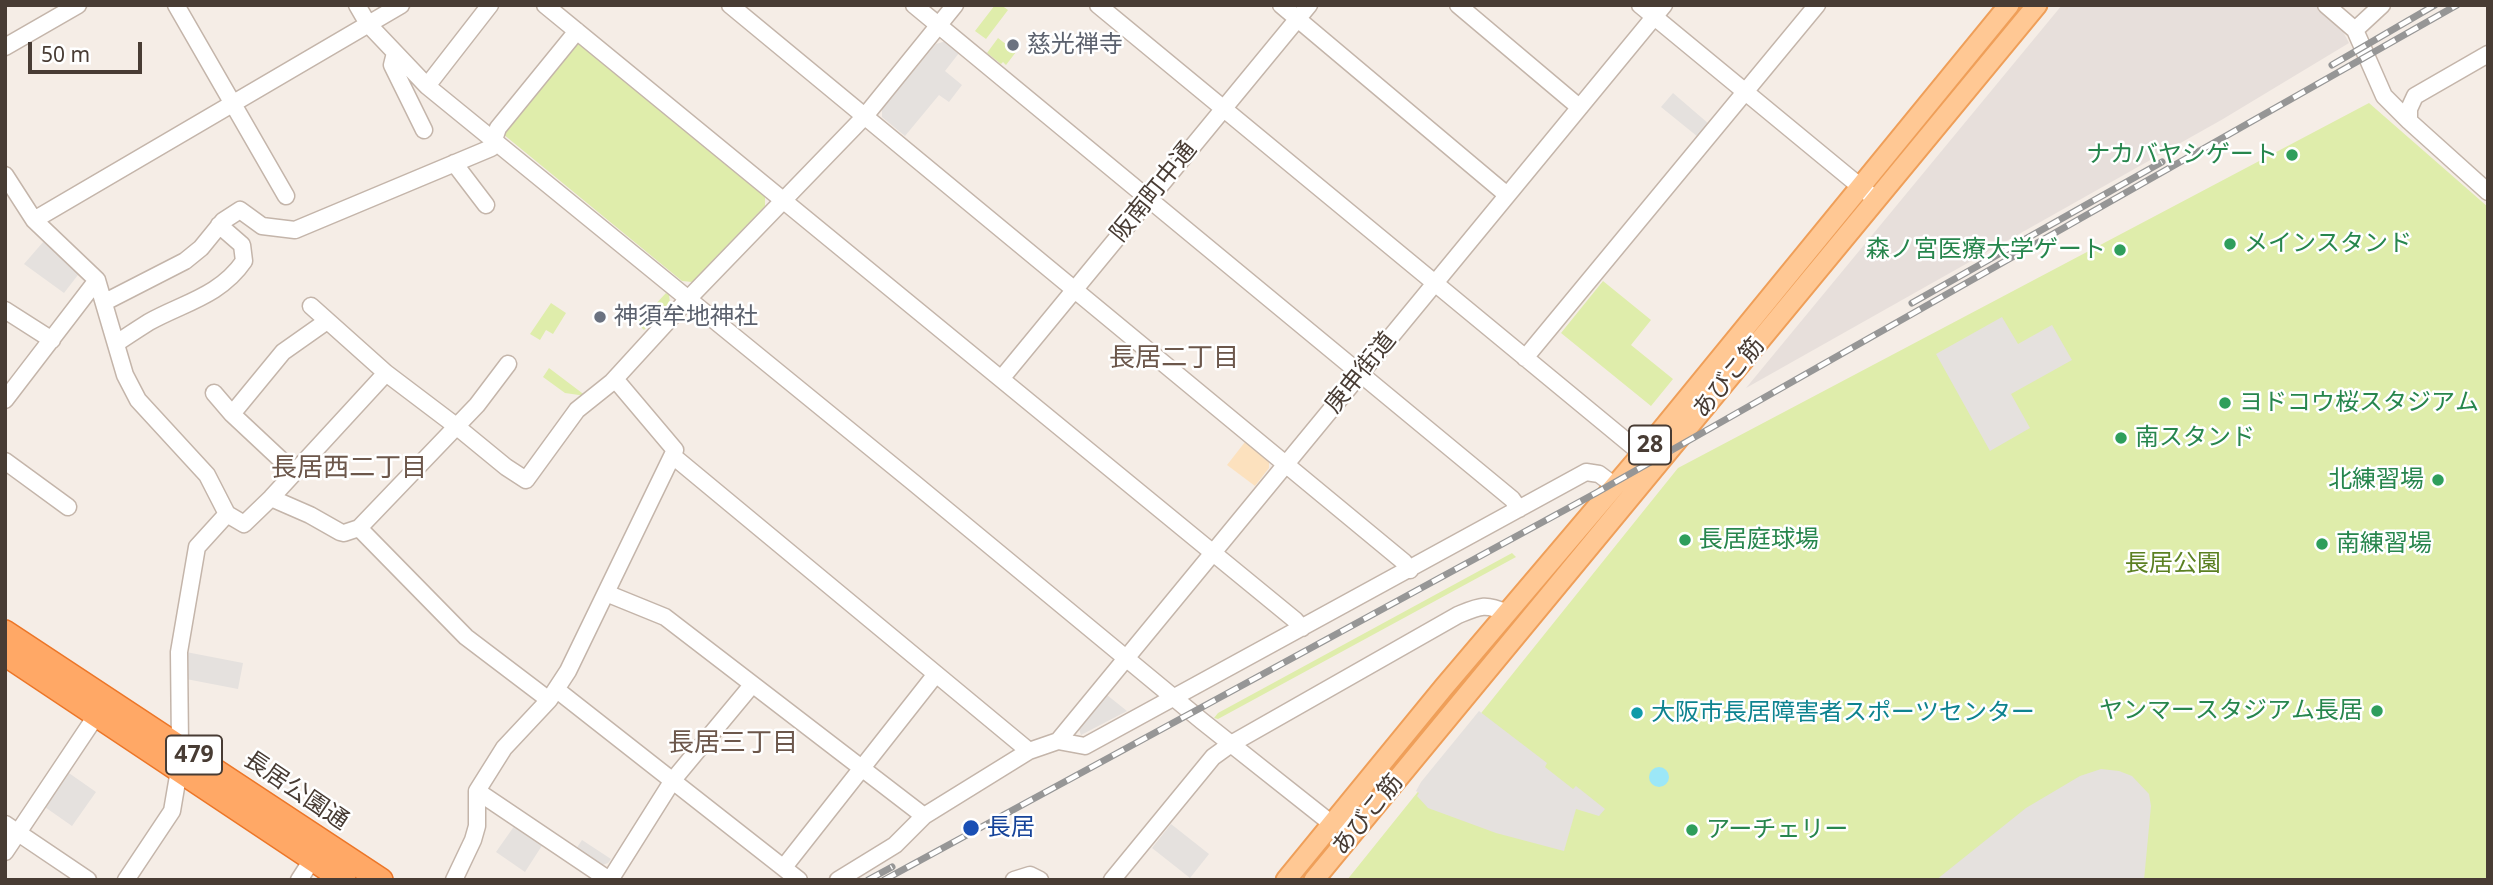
<!DOCTYPE html>
<html>
<head>
<meta charset="utf-8">
<style>
  body { margin:0 }
  #map { position:relative; width:2493px; height:885px; overflow:hidden; background:#f5ede6; font-family:"Noto Sans",sans-serif }
  canvas { display:block }
  .frame { position:absolute; inset:0; border:7px solid #483c34; pointer-events:none }
  .scale { position:absolute; left:28px; top:42px; width:114px; height:32px; box-sizing:border-box; border:4px solid #483c34; border-top:0; padding-left:9px; font-size:21px; line-height:24px; white-space:nowrap; color:#483c34; -webkit-text-stroke:5px #fff; paint-order:stroke }
</style>
</head>
<body>
<div id="map">
<canvas width="2493" height="885"></canvas>
<div class="frame"></div>
<div class="scale">50 m</div>
</div>
<script>
const ctx = document.querySelector('canvas').getContext('2d');
ctx.lineJoin = 'round';
function paint(path, color) {
  ctx.fillStyle = color;
  ctx.fill(path, 'evenodd');
}
function stroke(path, color, width, dash) {
  ctx.strokeStyle = color;
  ctx.lineWidth = width;
  ctx.lineCap = dash ? 'butt' : 'round';
  ctx.setLineDash(dash || []);
  ctx.stroke(path);
}
function label(font, color, halo, rows, align = 'center') {
  ctx.font = font + ' "Noto Sans","Noto Sans JP",sans-serif';
  ctx.lineWidth = 5;
  ctx.setLineDash([]);
  ctx.textBaseline = 'middle';
  ctx.strokeStyle = halo;
  ctx.fillStyle = color;
  for (const [text, x, y, turn = 0] of rows) {
    ctx.save();
    ctx.translate(x, y);
    ctx.rotate((+turn || 0) * Math.PI / 180);
    ctx.textAlign = isNaN(turn) ? turn : align;
    if (halo) ctx.strokeText(text, 0, 0);
    ctx.fillText(text, 0, 0);
    ctx.restore();
  }
}
const industrial = new Path2D(`
  M2062 5H2316L2339 24 2349 43 2223 119 1746 388Z`);
const green = new Path2D(`
  M995 5H1001L1008 10 986 39 975 31Z
  M998 38 1016 52 1006 65 1003 62 1001 64 987 53Z
  M573 44H579L765 197V206L692 282 682 281 503 134V128Z
  M2369 103 2488 207V880H1347L1678 468Z
  M1603 281 1651 320 1631 345 1673 379 1651 406 1561 333Z
  M666 293 669 295 670 303 644 330 635 321 645 309H651Z
  M551 303 566 313 553 334 546 330 540 340 530 334Z
  M549 368 586 396 565 393 543 377Z
  M1512 553 1516 557 1218 719 1214 718 1218 713Z`);
const sand = new Path2D(`
  M1245 442 1269 461V468L1255 486 1227 465Z`);
const parking = new Path2D(`
  M946 41 959 53 945 71 962 85 949 102 939 95 905 136 882 117V108L936 44Z
  M1673 93 1709 124 1698 137 1661 107Z
  M44 241 81 271 64 293 24 264Z
  M2002 317 2018 344 2052 325 2072 360 2011 394 2030 428 1990 451 1936 354Z
  M186 652 243 663 238 689 186 679Z
  M1107 695 1127 711 1081 735 1079 729Z
  M1479 711 1547 763 1545 767 1573 789 1576 786 1605 809 1599 816 1576 809 1564 851 1496 833 1428 808 1417 796 1419 793 1416 791 1421 782Z
  M2101 769 2119 771 2132 776 2149 794 2151 806 2144 880H1936L2026 808 2080 776Z
  M66 771 96 792 72 826 42 805Z
  M1171 824 1209 854 1190 878 1152 848Z
  M515 825 543 844 525 872 496 852Z
  M582 840 611 859 608 863 600 866 576 849Z`);
const water = new Path2D(`
  M1649 777a10 10 0 1 1 20 0a10 10 0 1 1-20 0Z`);
const minor = new Path2D(`
  M176 5 286 196
  M357 5 368 24 427 86 914 483 1202 721 1332 824 1365 818
  M545 5 1223 561 1295 620 1302 628
  M730 5 1404 562 1410 570
  M914 5 1512 499 1519 509
  M1098 5 1642 454
  M1281 5 1507 195
  M1458 5 1579 107
  M1640 5 1868 193
  M2326 5 2355 30 2384 96 2409 121 2488 192
  M2355 30 2382 5
  M5 47 78 5
  M395 53 392 65 424 130
  M427 86 490 5
  M2409 121V109L2415 96 2488 54
  M454 163 486 205
  M5 175 34 220 97 280 5 400
  M34 220 401 5
  M97 280 125 375 138 400 207 475 227 514 244 524 271 498 386 373
  M105 302 185 261 201 248 223 221 240 210 262 226 295 230 491 148 498 128 577 31
  M311 306 386 373 456 426 506 467 526 480 577 410 612 382 688 299 865 116 955 5
  M5 310 52 340
  M117 343C127 336 138 329 149 322 183 303 220 296 244 261L242 245 219 225
  M1525 358 1817 5
  M1001 379 1309 5
  M214 393 232 414 294 472
  M232 414 283 352 327 321
  M673 456 1029 751
  M5 461 68 507
  M271 498 310 515 340 532 344 533 359 528 477 405 508 364
  M359 528 466 637 549 700 568 671 675 450 615 379
  M606 593 665 617 924 816
  M557 690 799 880
  M1058 741 1664 5
  M180 746 179 652 197 547 227 514
  M477 791 609 880
  M5 824 88 880
  M5 852 96 716
  M784 867 936 674
  M126 880 172 811 179 770
  M299 880 317 852
  M454 880 473 840 477 826V791L504 748 549 700
  M610 880 673 780 752 685
  M838 880 895 845 924 816 1029 751 1058 741 1085 746 1586 472 1599 474 1615 486
  M1014 880 1030 875 1040 880
  M1112 880 1213 757 1231 744 1458 615C1480 606 1485 603 1507 613`);
const major = new Path2D(`
  M1286 880 1444 687 1642 454 2009 5
  M1314 880 2037 5`);
const highway = new Path2D(`
  M5 632 381 880
  M5 654 344 880`);
const rail = new Path2D(`
  M2332 65 2435 5
  M1912 303 2162 162
  M868 880 892 867
  M884 880 1596 493 2457 5`);
const markers = [
  [1013,45,7,"#6b7280"],
  [2292,155,7,"#2e9e5b"],
  [2230,244,7,"#2e9e5b"],
  [2120,250,7,"#2e9e5b"],
  [600,317,7,"#6b7280"],
  [2225,403,7,"#2e9e5b"],
  [2121,438,7,"#2e9e5b"],
  [2438,480,7,"#2e9e5b"],
  [1685,540,7,"#2e9e5b"],
  [2322,544,7,"#2e9e5b"],
  [2377,711,7,"#2e9e5b"],
  [1637,713,7,"#0f9aa8"],
  [971,828,9,"#1a4fb4"],
  [1692,830,7,"#2e9e5b"]
];
const shields = [
  [1650,445,42],
  [194,755,56]
];
const shieldNames = [
  ["28",1650,445],
  ["479",194,755]
];
const worshipNames = [
  ["慈光禅寺",1027,45],
  ["神須牟地神社",614,317]
];
const leisureNames = [
  ["ナカバヤシゲート",2278,155,"right"],
  ["メインスタンド",2244,244],
  ["森ノ宮医療大学ゲート",2106,250,"right"],
  ["ヨドコウ桜スタジアム",2239,403],
  ["南スタンド",2135,438],
  ["北練習場",2424,480,"right"],
  ["長居庭球場",1699,540],
  ["南練習場",2336,544],
  ["ヤンマースタジアム長居",2363,711,"right"],
  ["アーチェリー",1706,830]
];
const streetNames = [
  ["阪南町中通",1154,192,-51],
  ["庚申街道",1361,373,-51],
  ["あびこ筋",1729,378,-50],
  ["長居公園通",296,791,34],
  ["あびこ筋",1368,815,-51]
];
const parkNames = [
  ["長居公園",2173,564]
];
const cultureNames = [
  ["大阪市長居障害者スポーツセンター",1651,713]
];
const transitNames = [
  ["長居",987,828]
];
const neighbourhoodNames = [
  ["長居二丁目",1174,359],
  ["長居西二丁目",349,469],
  ["長居三丁目",733,744]
];
paint(industrial, '#e7dfdb');
paint(green, '#dfedab');
paint(sand, '#fce1be');
paint(parking, '#e5e1de');
paint(water, '#9ce7f7');
stroke(minor, '#c4b5aa', 19);
stroke(major, '#ef9f59', 23);
stroke(highway, '#ec7628', 26);
stroke(minor, '#fff', 16);
stroke(major, '#ffc894', 19);
stroke(highway, '#ffa866', 23);
stroke(rail, '#969696', 7);
stroke(rail, '#fff', 4.5, [13]);
for (const [x, y, r, color] of markers) {
  const dot = new Path2D();
  dot.arc(x, y, r, 0, 2 * Math.PI);
  ctx.fillStyle = color;
  ctx.fill(dot);
  stroke(dot, '#fff', 2.5);
}
for (const [x, y, w] of shields) {
  const box = new Path2D();
  box.roundRect(x - w / 2, y - 19.5, w, 39, 5);
  ctx.fillStyle = '#fff';
  ctx.fill(box);
  stroke(box, '#483c34', 2);
}
label('bold 23px', '#483c34', null, shieldNames);
label('24px', '#5b616d', '#fff', worshipNames, 'left');
label('24px', '#27864d', '#fff', leisureNames, 'left');
label('24px', '#483c34', '#fff', streetNames);
label('24px', '#5b8022', '#fff', parkNames);
label('24px', '#0d838f', '#fff', cultureNames, 'left');
label('24px', '#164399', '#fff', transitNames, 'left');
label('26px', '#6c574b', '#fff', neighbourhoodNames);
</script>
</body>
</html>
